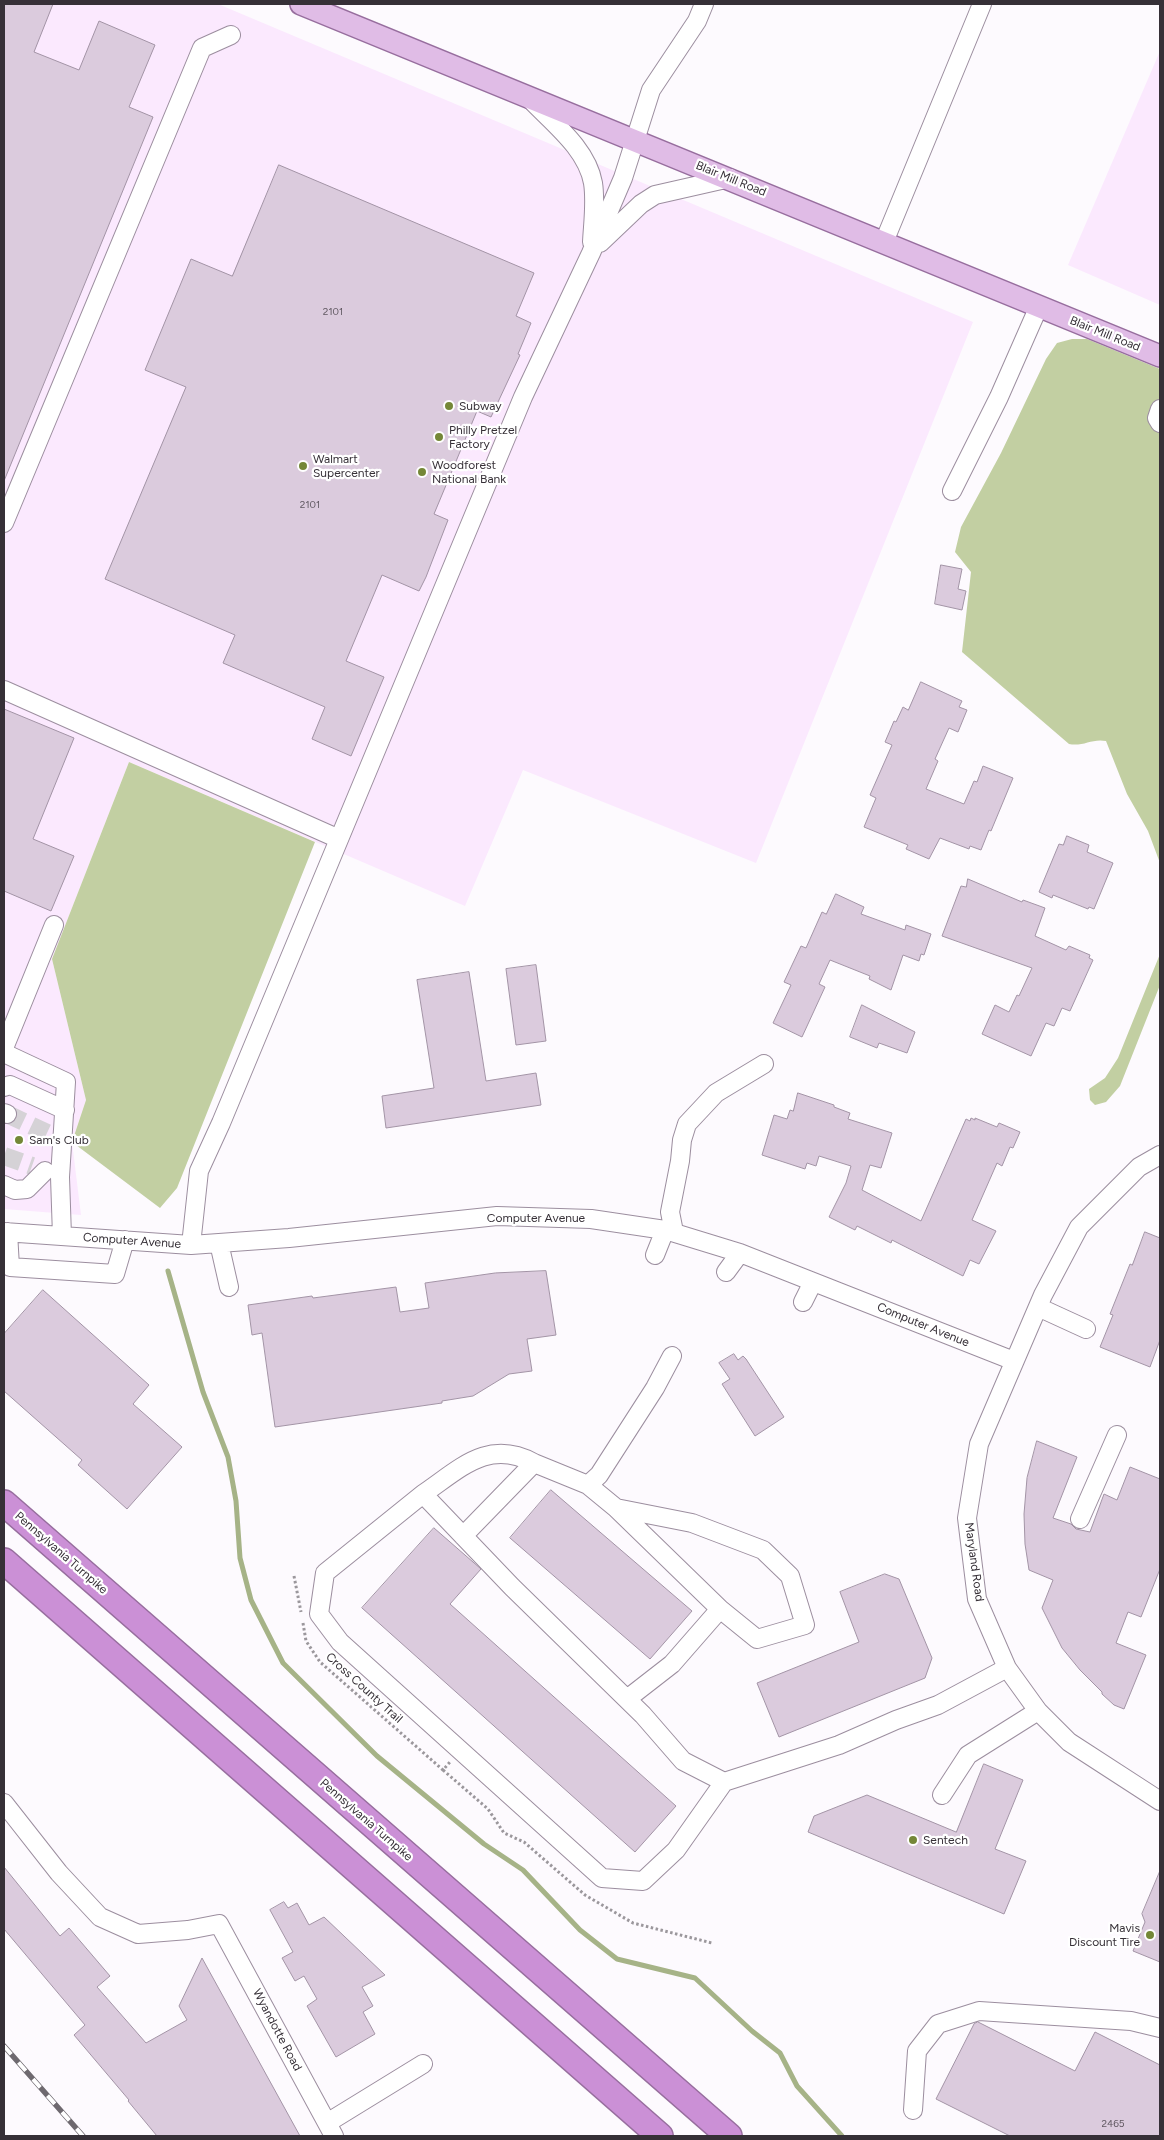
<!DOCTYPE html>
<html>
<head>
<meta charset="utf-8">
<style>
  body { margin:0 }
  #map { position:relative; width:1164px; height:2140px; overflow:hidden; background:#fdfafe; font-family:Figtree,sans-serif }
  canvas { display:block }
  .frame { position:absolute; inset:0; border:5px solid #363037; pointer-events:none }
</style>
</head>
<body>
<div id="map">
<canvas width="1164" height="2140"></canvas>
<div class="frame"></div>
</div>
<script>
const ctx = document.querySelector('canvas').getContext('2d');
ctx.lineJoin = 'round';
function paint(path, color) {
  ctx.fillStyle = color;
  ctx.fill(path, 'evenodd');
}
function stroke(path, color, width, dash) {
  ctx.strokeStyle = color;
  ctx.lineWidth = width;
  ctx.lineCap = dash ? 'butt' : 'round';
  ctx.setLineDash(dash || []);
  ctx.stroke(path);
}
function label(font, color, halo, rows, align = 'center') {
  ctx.font = font + ' Figtree,sans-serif';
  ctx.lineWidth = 4.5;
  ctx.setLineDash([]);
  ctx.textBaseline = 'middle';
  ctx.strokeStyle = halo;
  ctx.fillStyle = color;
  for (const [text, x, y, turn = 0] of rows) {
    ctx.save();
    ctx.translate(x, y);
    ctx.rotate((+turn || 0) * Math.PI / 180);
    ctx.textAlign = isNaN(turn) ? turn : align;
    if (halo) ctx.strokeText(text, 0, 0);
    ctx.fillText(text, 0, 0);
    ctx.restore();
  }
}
const built = new Path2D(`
  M4 4H218L973 322 756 863 523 770 465 906 129 762 52 959 86 1100 72 1142 81 1215 4 1209Z
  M1160 51V305L1068 265Z`);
const forest = new Path2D(`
  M1072 339H1087L1160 369V863L1148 831 1127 794 1106 741C1092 738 1083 747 1069 744L962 652 971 572 955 552 961 527 1001 453 1046 359 1057 343Z
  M129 762 315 842 177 1188 160 1208 72 1142 86 1100 52 959Z
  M1160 954V985L1120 1086 1106 1102 1095 1105 1090 1100 1089 1089 1105 1078 1118 1058Z`);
const stream = new Path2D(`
  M168 1271 203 1392 228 1457 236 1501 240 1558 251 1600 283 1663 377 1756 484 1844 523 1870 580 1930 617 1959 695 1978 752 2031 780 2053 797 2086 842 2136`);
const building = new Path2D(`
  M4 4H53L34 52 79 70 99 21 155 45 129 107 153 117 4 481Z
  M279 165 534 273 516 316 531 323 518 354 520 355 491 417 477 411 434 514 448 520 426 577 419 591 382 575 346 661 384 677 351 756 312 739 325 707 223 663 235 635 105 579 186 387 145 370 191 259 232 276Z
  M941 565 962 569 958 589 966 591 962 610 935 604Z
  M921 682 962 701 959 707 967 710 958 732 949 728 935 759 938 761 926 789 964 804 974 781 977 782 983 766 1013 778 991 831 989 830 981 850 970 846 969 849 940 838 929 859 906 849 908 845 864 827 876 798 870 795 892 745 885 742 894 721 896 722 903 707 908 710Z
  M4 709 74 738 33 839 74 856 51 911 4 891Z
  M1067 836 1089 845 1087 852 1113 863 1094 909 1089 907 1088 909 1053 895 1052 898 1039 892 1059 844 1063 845Z
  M968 879 1022 902 1023 900 1045 908 1035 936 1066 950 1069 946 1090 955 1089 958 1093 960 1070 1011 1062 1008 1054 1026 1046 1023 1031 1056 982 1034 995 1005 1009 1012 1017 995 1019 996 1032 968 942 936 961 886 966 887Z
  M836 894 864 907 861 914 905 930 906 925 931 934 924 955 921 954 919 961 903 955 891 990 869 979 870 976 830 960 819 984 825 987 802 1037 773 1023 791 985 784 982 801 946 806 948 822 912 826 914Z
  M536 965 546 1041 516 1045 506 969Z
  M469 972 486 1081 536 1073 541 1105 386 1128 382 1096 434 1088 417 980Z
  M862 1005 915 1032 907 1053 879 1043 877 1048 850 1037Z
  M798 1093 834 1105V1107L850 1113 848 1119 892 1133 881 1168 870 1165 862 1190 921 1221 966 1119 970 1121 971 1118 975 1120V1118L997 1127 999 1123 1020 1132 1013 1148 1010 1147 1002 1166 997 1163 972 1220 996 1231 979 1264 970 1260 963 1276 892 1240 891 1243 857 1226 855 1230 829 1217 846 1183 851 1166 819 1156 816 1166 807 1163 805 1169 762 1155 774 1115 787 1119 790 1110 793 1111Z
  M1145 1232 1160 1238V1340L1150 1367 1100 1347 1113 1315 1110 1314 1130 1264 1132 1265Z
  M546 1271 556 1335 527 1339 532 1371 509 1374 473 1396 442 1401V1403L275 1427 262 1333 252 1335 248 1305 312 1296 313 1298 396 1287 400 1312 429 1308 425 1283 495 1273Z
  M43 1290 149 1385 133 1404 182 1447 127 1509 78 1465 82 1460 4 1391V1334Z
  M734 1354 738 1360 743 1356 746 1359 784 1417 755 1436 722 1384 730 1379 719 1363Z
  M1037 1441 1077 1457 1053 1518 1071 1524 1076 1529 1090 1532 1104 1494 1117 1500 1130 1467 1160 1479V1569L1141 1617 1128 1612 1116 1643 1146 1655 1124 1709 1114 1705 1102 1694V1692L1080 1670 1062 1648 1042 1608 1053 1580 1029 1570 1025 1544 1024 1514 1027 1478Z
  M551 1490 692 1611 650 1659 510 1538Z
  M434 1528 481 1569 450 1604 676 1806 635 1852 362 1608Z
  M885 1574 899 1579 932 1658 925 1678 779 1737 757 1683 859 1642 840 1592Z
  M984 1764 1023 1780 995 1849 1026 1861 1004 1914 808 1832 814 1816 867 1795 956 1832Z
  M4 1867 60 1936 69 1928 110 1976 97 1987 146 2043 187 2020 179 2006 202 1958 300 2136H157L128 2101 129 2100 74 2035 85 2025 4 1929Z
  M1160 1871V1962L1133 1951 1145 1922 1142 1914Z
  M284 1902 288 1908 297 1903 309 1925 324 1917 385 1975 362 1987 373 2006 363 2012 375 2034 336 2057 307 2006 317 1999 304 1976 295 1981 282 1958 293 1952 270 1910Z
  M978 2022 1075 2071 1095 2032 1160 2065V2136H1010L936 2099 974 2024Z`);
const minorTunnel = new Path2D(`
  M7 1114 47 1133
  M4 1156 32 1166`);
const path = new Path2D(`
  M294 1576 301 1612
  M303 1623 306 1641 320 1662 443 1770 450 1762
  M443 1770 488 1809 504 1833 524 1842 585 1895 633 1923 712 1943`);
const minor = new Path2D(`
  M531 100C554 124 587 149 593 183 596 202 593 223 592 242
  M884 242 982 4
  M600 243 641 204 655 195 730 178
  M1160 409 1157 418 1160 423
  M952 491 999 397 1039 306
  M4 523 202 48 231 35
  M4 690 339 839
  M4 1048 54 925
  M4 1053 66 1082 60 1177 62 1236
  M4 1087 10 1085 65 1110
  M4 1113 7 1114
  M1160 1155 1139 1167 1079 1227 1043 1295 979 1444 967 1518 977 1599 1007 1668 1038 1711 1069 1742 1160 1801
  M4 1185 15 1190 27 1189 45 1171
  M4 1232 191 1245 289 1238 497 1216 591 1219 665 1230 740 1253 1014 1361
  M8 1232 10 1267 115 1274 125 1240
  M674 1232 670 1212 680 1161 682 1140 687 1124 716 1093 764 1064
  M219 1243 229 1287
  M191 1245 199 1171 221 1123 523 397 591 253 623 178 651 90 697 21 704 4
  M655 1255 665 1230
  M726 1272 740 1253
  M803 1302 813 1282
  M1038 1307 1086 1329
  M588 1485 599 1475 655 1388 672 1356
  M423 1494C460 1469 488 1438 534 1463
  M1080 1519 1117 1435
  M463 1536 534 1463 588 1485 616 1508 720 1609 757 1639 805 1625 790 1576 763 1550 692 1523 616 1508
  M627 1699 672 1664 720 1609
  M724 1782 683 1761 643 1715 512 1587 423 1494 325 1573 319 1614 340 1642 602 1878 643 1881 676 1850 724 1782 839 1745 896 1720 938 1705 1007 1668
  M942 1795 968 1755 1038 1711
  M4 1803 59 1873 100 1917 138 1934 188 1930 219 1924 334 2136
  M913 2110 917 2051 938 2024 979 2011 1131 2021 1160 2028
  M327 2123 423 2064`);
const major = new Path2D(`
  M301 4 1160 356`);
const highway = new Path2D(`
  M4 1503 729 2136
  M4 1561 660 2136`);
const rail = new Path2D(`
  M4 2046 83 2136`);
const markers = [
  [449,406,5,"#748737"],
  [439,437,5,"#748737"],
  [303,466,5,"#748737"],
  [422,472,5,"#748737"],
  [19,1140,5,"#748737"],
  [913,1840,5,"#748737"],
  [1150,1935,5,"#748737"]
];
const numberNames = [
  ["2101",333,312],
  ["2101",310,505],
  ["2465",1113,2124]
];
const streetNames = [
  ["Blair Mill Road",731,179,22],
  ["Blair Mill Road",1105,334,22],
  ["Computer Avenue",536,1218],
  ["Computer Avenue",132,1241,4],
  ["Computer Avenue",923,1325,22],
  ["Pennsylvania Turnpike",61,1553,41],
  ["Maryland Road",974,1562,82],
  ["Cross County Trail",364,1688,42],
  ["Pennsylvania Turnpike",366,1820,41],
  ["Wyandotte Road",277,2030,62]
];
const poiNames = [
  ["Subway",459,406],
  ["Philly Pretzel",449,430],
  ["Factory",449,444],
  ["Walmart",313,459],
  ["Supercenter",313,473],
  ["Woodforest",432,465],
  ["National Bank",432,479],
  ["Sam's Club",29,1140],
  ["Sentech",923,1840],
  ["Mavis",1140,1928,"right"],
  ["Discount Tire",1140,1942,"right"]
];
paint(built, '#fbe9fe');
paint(forest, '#c2cfa2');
stroke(stream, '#a6b387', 5);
paint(building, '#dbcbdd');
stroke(building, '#a394a6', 1);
stroke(minorTunnel, '#d5d2d6', 18, [18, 9]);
stroke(minor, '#9c8e9f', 20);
stroke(major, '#976e9e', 24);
stroke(highway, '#976e9e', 28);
stroke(path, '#9b979c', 3, [2.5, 2.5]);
stroke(minor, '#fff', 18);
stroke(major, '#e0bce6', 21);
stroke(highway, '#cb90d6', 25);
stroke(rail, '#6e696f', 5.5);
stroke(rail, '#fff', 4, [11]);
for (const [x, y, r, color] of markers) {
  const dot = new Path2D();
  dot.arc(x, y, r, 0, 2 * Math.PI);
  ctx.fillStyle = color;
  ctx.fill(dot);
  stroke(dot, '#fff', 2);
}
label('10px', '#5f5760', null, numberNames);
label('12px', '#363037', '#fff', streetNames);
label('12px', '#363037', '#fff', poiNames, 'left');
</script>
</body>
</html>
